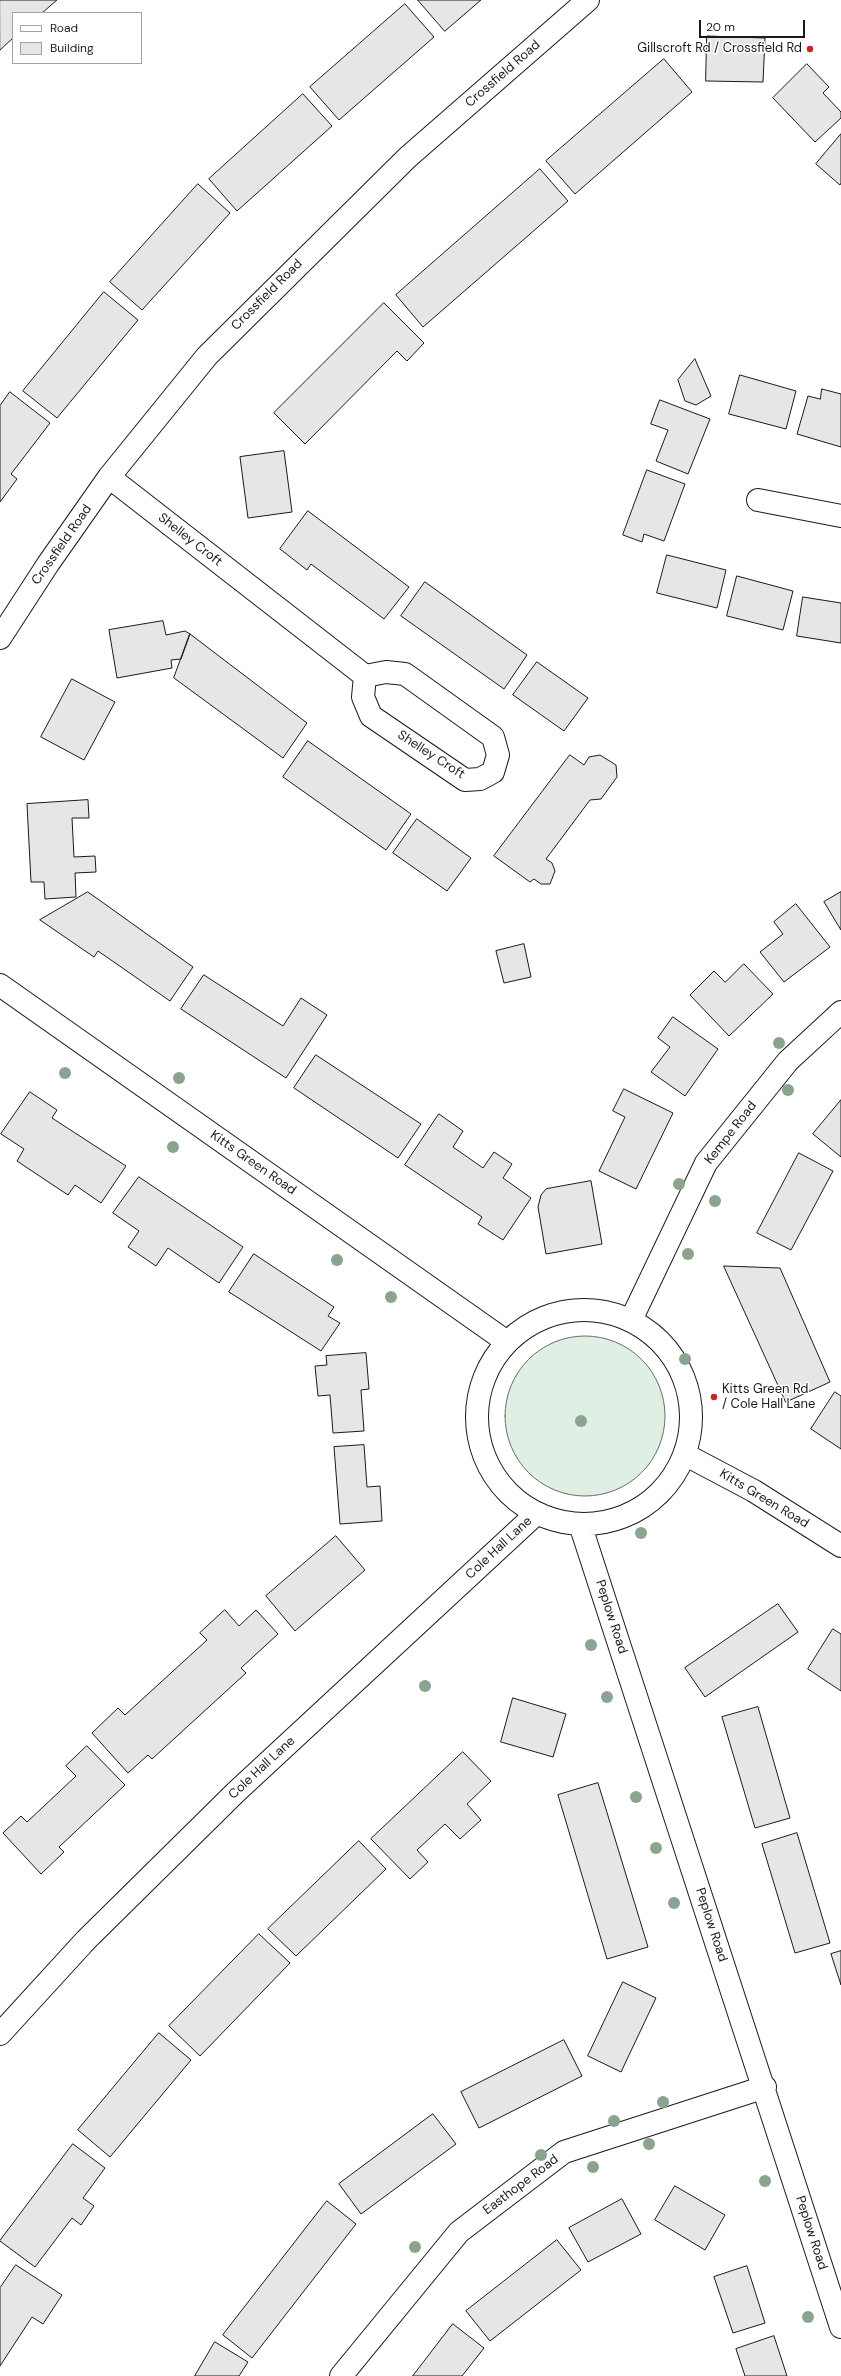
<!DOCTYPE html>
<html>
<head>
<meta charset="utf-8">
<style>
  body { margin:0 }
  #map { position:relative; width:841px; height:2376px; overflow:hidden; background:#fff; font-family:"DM Sans",sans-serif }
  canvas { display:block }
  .legend { position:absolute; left:12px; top:12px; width:130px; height:52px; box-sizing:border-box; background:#fff; border:1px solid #a3a3a3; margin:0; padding:5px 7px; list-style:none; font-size:12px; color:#1a1a1a }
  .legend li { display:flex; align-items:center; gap:8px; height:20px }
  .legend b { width:20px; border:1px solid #a3a3a3 }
  .scale { position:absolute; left:699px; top:20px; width:106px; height:18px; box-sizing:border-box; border:2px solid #1a1a1a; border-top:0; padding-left:5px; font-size:12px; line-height:14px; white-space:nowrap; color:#1a1a1a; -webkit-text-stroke:3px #fff; paint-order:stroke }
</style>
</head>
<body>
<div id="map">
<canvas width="841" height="2376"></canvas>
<ul class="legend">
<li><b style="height:5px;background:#fff"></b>Road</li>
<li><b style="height:11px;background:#e6e6e6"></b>Building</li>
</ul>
<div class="scale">20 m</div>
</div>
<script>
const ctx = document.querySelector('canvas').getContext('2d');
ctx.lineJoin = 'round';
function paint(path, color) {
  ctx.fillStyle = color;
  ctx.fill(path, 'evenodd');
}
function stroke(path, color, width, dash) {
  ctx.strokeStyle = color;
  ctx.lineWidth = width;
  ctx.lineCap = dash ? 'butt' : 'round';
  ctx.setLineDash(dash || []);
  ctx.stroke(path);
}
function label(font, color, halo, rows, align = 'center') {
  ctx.font = font + ' "DM Sans",sans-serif';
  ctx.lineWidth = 3;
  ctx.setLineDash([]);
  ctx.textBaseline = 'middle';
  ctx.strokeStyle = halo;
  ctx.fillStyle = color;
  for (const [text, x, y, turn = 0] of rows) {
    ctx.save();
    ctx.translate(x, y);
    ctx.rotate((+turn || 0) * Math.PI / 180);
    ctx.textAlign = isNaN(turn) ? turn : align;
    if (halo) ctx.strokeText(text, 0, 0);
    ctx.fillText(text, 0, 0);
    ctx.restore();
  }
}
const green = new Path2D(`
  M505 1416a80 80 0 1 1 160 0a80 80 0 1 1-160 0Z`);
const building = new Path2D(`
  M0 0H57L42 13H13V38L0 50Z
  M418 0H481L445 31Z
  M405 4 434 37 339 120 310 87Z
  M707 36 765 38 763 82 706 81Z
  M664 59 692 92 575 194 546 161Z
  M807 64 829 87 823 93 841 112V118L815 142 773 98Z
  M303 94 332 126 237 211 209 179Z
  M841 134V183L840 185 816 164Z
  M540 169 568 201 423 327 396 295Z
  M198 184 230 213 142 310 110 282Z
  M104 292 138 320 57 418 23 391Z
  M384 303 424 343 407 361 397 351 305 444 274 413Z
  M695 359 711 396 696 405 685 401 678 380Z
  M740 375 796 391 786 429 729 414Z
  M822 389 841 394V447L797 434 808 396 820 399Z
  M10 392 50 423 11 474 17 479 0 502V406Z
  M660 400 710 419 688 474 656 461 668 430 651 424Z
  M284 451 292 512 248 518 240 457Z
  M647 470 685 484 664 541 644 534 642 542 623 535Z
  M308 511 409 587 384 619 311 564 307 570 280 549Z
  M667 555 726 570 717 608 657 593Z
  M737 576 793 591 783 630 727 616Z
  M425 582 527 655 504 689 401 616Z
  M803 597 841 603V643L797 636Z
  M163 621 166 635 185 631 190 634 181 659 171 660 172 668 117 678 109 630Z
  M190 634 307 723 283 758 174 678Z
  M537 662 588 698 564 731 513 695Z
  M72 679 115 702 84 760 41 737Z
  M308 741 411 814 386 850 283 777Z
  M570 755 584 765 589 757 600 755 616 765 617 777 601 799 590 800 546 859 552 863 555 871 550 884H541L534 879 530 882 494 856Z
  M88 800 89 818H72L74 857 95 856 96 872 75 873 76 897 45 899 44 882H31L27 804Z
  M417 819 471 858 447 891 393 853Z
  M88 892 193 967 170 1001 98 951 94 957 40 920Z
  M841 892V930L824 902Z
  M796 904 830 947 784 982 760 952 783 934 774 922Z
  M524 944 531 977 504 983 496 951Z
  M744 964 773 994 729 1036 690 995 714 971 725 982Z
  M204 975 283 1026 301 998 327 1015 286 1078 181 1009Z
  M673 1017 718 1049 685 1096 651 1072 670 1047 658 1038Z
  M316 1055 421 1124 398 1158 294 1088Z
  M624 1089 673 1113 636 1189 599 1171 625 1117 613 1111Z
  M30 1092 57 1110 52 1118 126 1166 101 1203 75 1185 68 1195 17 1161 24 1149 1 1134Z
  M841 1100V1157L813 1134Z
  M439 1114 463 1131 453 1147 483 1168 494 1152 512 1164 503 1178 531 1198 503 1240 478 1224 482 1217 405 1165Z
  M799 1153 833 1171 791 1250 757 1233Z
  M139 1177 243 1247 219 1283 168 1248 156 1266 128 1247 139 1231 113 1213Z
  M591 1181 602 1244 546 1254 538 1207 541 1195 546 1189Z
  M254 1254 334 1307 328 1316 340 1323 321 1351 229 1292Z
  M724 1266 780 1268 830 1382 786 1402Z
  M366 1353 369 1389 361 1390 364 1431 333 1433 330 1395 318 1396 315 1366 327 1365 326 1356Z
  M835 1392 841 1396V1449L811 1429Z
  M364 1445 367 1487 380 1486 382 1521 340 1524 334 1447Z
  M336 1536 365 1570 295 1631 266 1596Z
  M778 1604 798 1632 705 1697 685 1668Z
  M225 1610 239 1626 256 1610 278 1634 241 1668 246 1673 152 1759 148 1755 128 1773 92 1733 118 1708 125 1715 207 1640 200 1633Z
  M833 1629 841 1634V1691L808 1669Z
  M513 1698 566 1714 553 1757 501 1742Z
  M758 1707 790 1818 755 1828 722 1717Z
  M87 1746 125 1785 59 1847 64 1852 41 1874 3 1833 21 1816 27 1822 76 1776 66 1766Z
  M463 1752 491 1781 467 1804 481 1820 460 1839 445 1824 417 1850 428 1862 410 1879 371 1839Z
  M598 1783 648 1947 607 1959 558 1795Z
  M797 1833 830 1943 795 1953 762 1844Z
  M359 1841 386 1869 296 1956 268 1929Z
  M259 1934 290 1963 200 2056 169 2026Z
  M841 1951V1985L831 1954Z
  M623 1982 656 1998 621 2072 588 2056Z
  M159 2033 191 2060 110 2157 78 2130Z
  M564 2040 582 2076 479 2128 461 2092Z
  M433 2114 456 2144 361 2214 339 2184Z
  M73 2144 105 2168 83 2198 94 2206 81 2225 72 2218 35 2267 0 2241Z
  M675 2186 725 2215 705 2250 655 2220Z
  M622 2199 641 2234 588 2262 569 2228Z
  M327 2201 356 2224 252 2358 223 2335Z
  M557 2240 581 2270 490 2341 466 2311Z
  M16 2265 62 2295 43 2324 32 2317 0 2366V2288Z
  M747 2266 765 2323 733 2333 714 2277Z
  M453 2324 484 2348 462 2376H413Z
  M774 2336 787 2376H745L736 2349Z
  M215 2342 248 2362 239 2376H195Z`);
const minor = new Path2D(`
  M109 477 365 676 386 672 405 674 493 737 498 755 493 772 480 779 465 780 371 716 363 697 365 676
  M758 500 841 516
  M0 638 48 564 109 477 207 356 408 157 588 0
  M0 985 507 1342
  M477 1417a107 107 0 1 1 214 0a107 107 0 1 1-214 0Z
  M631 1320 706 1163 788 1061 841 1012
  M686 1455 754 1491 841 1546
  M580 1524 841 2327
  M0 2034 86 1940 236 1792 536 1514
  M341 2376 459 2232 564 2152 765 2087`);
const trees = [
  [779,1043],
  [65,1073],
  [179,1078],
  [788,1090],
  [173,1147],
  [679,1184],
  [715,1201],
  [688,1254],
  [337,1260],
  [391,1297],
  [685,1359],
  [581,1421],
  [641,1533],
  [591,1645],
  [425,1686],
  [607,1697],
  [636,1797],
  [656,1848],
  [674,1903],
  [663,2102],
  [614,2121],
  [649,2144],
  [541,2155],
  [593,2167],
  [765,2181],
  [415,2247],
  [808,2317]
];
const markers = [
  [810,49,4,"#c62828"],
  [714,1397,4,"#c62828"]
];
const poiNames = [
  ["Gillscroft Rd / Crossfield Rd",802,49],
  ["Kitts Green Rd",722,1390,"left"],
  ["/ Cole Hall Lane",722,1405,"left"]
];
const streetNames = [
  ["Crossfield Road",503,74,-41],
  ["Crossfield Road",267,295,-45],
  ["Shelley Croft",190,540,38],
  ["Crossfield Road",62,545,-55],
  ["Shelley Croft",431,755,33],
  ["Kempe Road",731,1133,-52],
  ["Kitts Green Road",253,1163,35],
  ["Kitts Green Road",764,1499,31],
  ["Cole Hall Lane",499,1548,-43],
  ["Peplow Road",611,1617,72],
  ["Cole Hall Lane",262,1768,-43],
  ["Peplow Road",711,1925,72],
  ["Easthope Road",521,2185,-37],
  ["Peplow Road",811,2233,72]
];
paint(green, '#e0efe3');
stroke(green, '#6a6a6a', 1);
paint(building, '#e6e6e6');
stroke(building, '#1a1a1a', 1);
stroke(minor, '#1a1a1a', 24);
stroke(minor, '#fff', 22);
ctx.fillStyle = '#8aa48f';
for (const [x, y] of trees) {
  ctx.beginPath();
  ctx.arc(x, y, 6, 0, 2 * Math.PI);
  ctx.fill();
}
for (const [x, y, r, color] of markers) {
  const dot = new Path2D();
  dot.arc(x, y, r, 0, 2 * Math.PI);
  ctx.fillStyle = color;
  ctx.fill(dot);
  stroke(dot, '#fff', 1.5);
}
label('13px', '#1a1a1a', '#fff', poiNames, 'right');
label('13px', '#1a1a1a', '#fff', streetNames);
</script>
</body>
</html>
